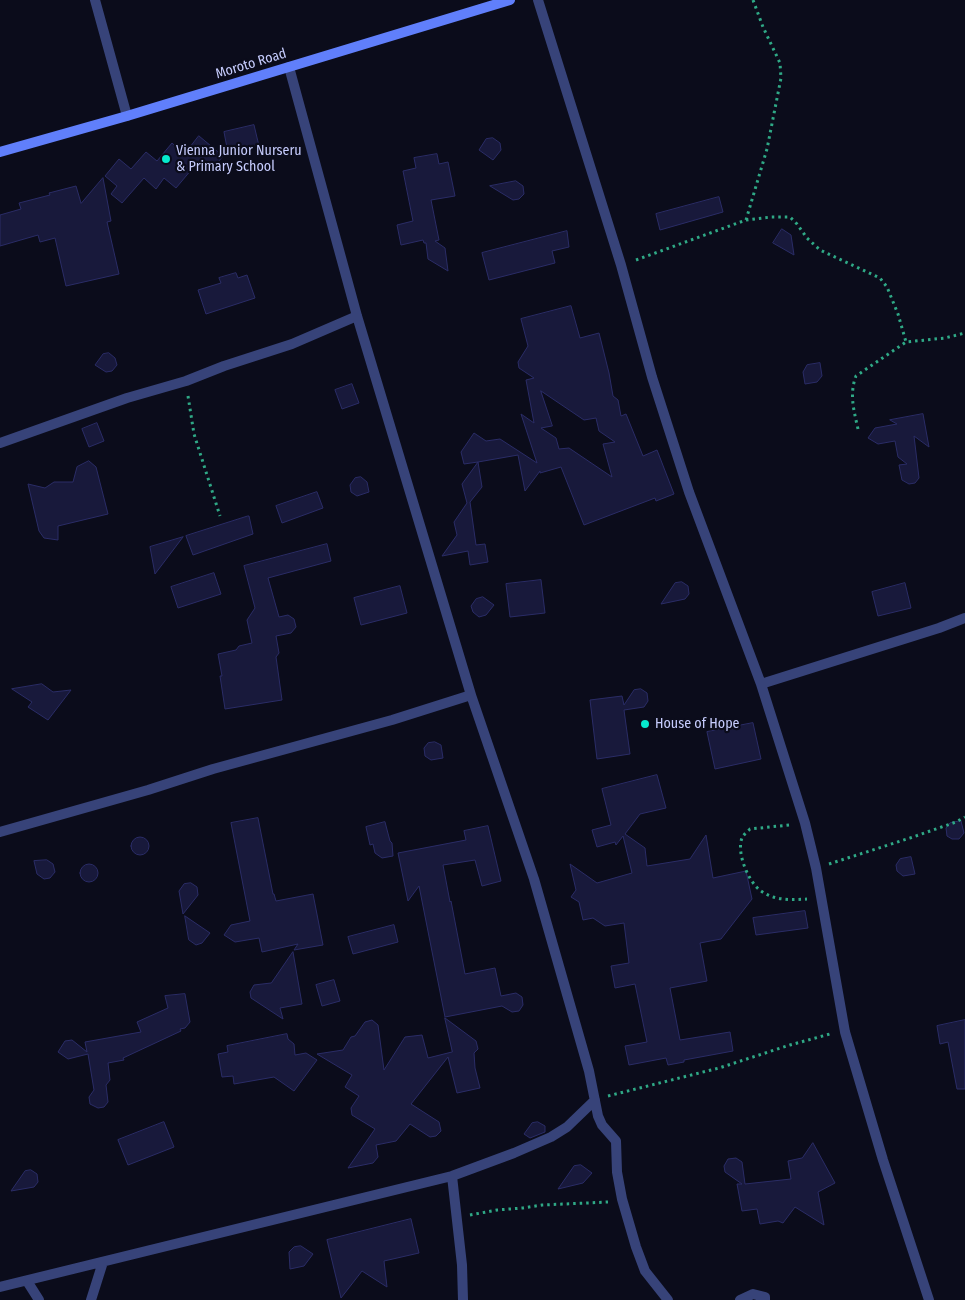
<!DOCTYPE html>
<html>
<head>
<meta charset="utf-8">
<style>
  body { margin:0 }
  canvas { display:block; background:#0b0c1b }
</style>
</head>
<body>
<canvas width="965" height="1300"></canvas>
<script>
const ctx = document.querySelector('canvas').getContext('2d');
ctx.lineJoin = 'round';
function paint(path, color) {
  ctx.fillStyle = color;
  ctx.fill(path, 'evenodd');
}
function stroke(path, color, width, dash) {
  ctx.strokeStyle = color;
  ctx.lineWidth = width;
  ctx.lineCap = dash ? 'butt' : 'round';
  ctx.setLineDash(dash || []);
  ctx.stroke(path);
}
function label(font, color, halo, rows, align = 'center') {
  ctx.font = font + ' "Fira Sans Condensed",sans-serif';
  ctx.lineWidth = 4.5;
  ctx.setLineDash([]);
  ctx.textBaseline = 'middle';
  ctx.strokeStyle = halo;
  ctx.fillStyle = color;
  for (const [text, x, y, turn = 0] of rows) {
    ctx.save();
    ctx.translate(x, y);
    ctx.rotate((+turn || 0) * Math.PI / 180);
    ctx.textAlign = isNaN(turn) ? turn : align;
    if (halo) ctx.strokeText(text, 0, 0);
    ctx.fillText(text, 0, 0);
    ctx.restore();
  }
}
const building = new Path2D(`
  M254 125 259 146 228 153 224 132Z
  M199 136 223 156 209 173 197 163 176 188 164 178 156 189 144 178 122 203 111 194 117 186 105 176 119 159 131 169 146 152 157 161 172 143 184 154Z
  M493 138 500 143 501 150 493 160 479 150 486 139Z
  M437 154 439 164 448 162 455 196 431 200 439 240 435 241 445 248 448 271 428 259 426 243H424L423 240 401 245 397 225 413 221 403 171 416 168 414 158Z
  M103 178 111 221 107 222 119 274 66 286 55 238 40 242 38 235 0 246V215L21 209 19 203 50 195 49 193 76 186 81 203Z
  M516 181 523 186 524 194 519 199 513 200 490 186Z
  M719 197 723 212 660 230 656 214Z
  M782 229 791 235 794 255 773 243Z
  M567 231 569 247 552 251 555 263 489 280 482 253Z
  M236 273 238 278 247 275 255 298 206 314 198 290 221 283 219 278Z
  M571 306 580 338 599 333 609 373 613 396 618 400 621 416 626 414 643 456 657 450 674 494 656 501 655 498 584 525 561 467 540 473V471L525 491 518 455 478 462 482 487 470 502 476 545 485 544 488 562 470 565 468 551 442 556 457 535 454 522 467 503 462 484 478 462 464 464 461 452 474 433 486 441 500 439 537 463 521 414 534 423 526 380 534 378 519 368 518 362 528 346 521 319ZM541 391 584 420 596 418 599 431 615 442 603 444 612 477 569 448 559 449 556 438 541 428 552 426Z
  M109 353 115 358 117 365 112 371 106 372 95 365 103 354Z
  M820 363 822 376 817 382 805 384 803 372 807 365Z
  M352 384 359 403 342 409 335 390Z
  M923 414 929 447 914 436 919 478 915 483 909 484 902 480 899 465 907 464 898 457 895 441 878 444 868 438 875 428 897 424 890 420Z
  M97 423 104 441 89 447 82 429Z
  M89 461 96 467 108 514 58 526V540L44 538 39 531 28 484 45 488 54 482H73L77 467Z
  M361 477 367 482 369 492 357 496 351 492 350 485 355 478Z
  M317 492 323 508 282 523 276 506Z
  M248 516H249L253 534 193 555 186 536Z
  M183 537 155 574 150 547Z
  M327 544 331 561 268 578 279 617 288 615 294 619 296 627 291 633 276 636 279 653 276 657 282 700 225 709 220 676H222L218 654 236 650 239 646 252 643 247 620 255 608 244 566Z
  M214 573 221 594 178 608 171 587Z
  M541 580 545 613 510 617 506 584Z
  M682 582 688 586 689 594 685 599 661 604 675 583Z
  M905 583 911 608 878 616 872 592Z
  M400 586 407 613 361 625 354 598Z
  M483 597 494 605 486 615 479 617 473 612 471 606 476 599Z
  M42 684 53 692 71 690 48 720 28 707 32 702 12 689Z
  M641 689 647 693 648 701 644 707 624 710 630 754 597 759 590 700 622 696 624 705 634 690Z
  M753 723 761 759 715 769 707 732Z
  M435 742 441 745 443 758 431 760 425 756 424 748 428 743Z
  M657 775 666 808 640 814 625 834 645 848 647 866 690 859 706 835 713 878 746 871 752 899 721 939 700 943 707 981 670 988 680 1040 730 1032 733 1051 684 1060V1062L668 1065 666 1058 629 1065 625 1046 647 1042 635 984 615 988 611 966 629 963 624 923 605 926 593 918 583 920 579 902 571 897 576 890 570 864 597 883 632 873 623 836 616 845 615 842 597 847 592 830 611 825 602 789Z
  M258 818 273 894H274L276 901 313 894 323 945 294 950 298 944 262 952 259 938 235 942 224 935 231 925 250 921 231 823Z
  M961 821 964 833 959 839H952L947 836 946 828 950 823Z
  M385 822 390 841 392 843 393 856 382 858 375 853 373 844 370 845 366 827Z
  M488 826 501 881 482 886 475 860 443 865 450 902 451 901 465 974 495 968 501 996 516 993 522 997 523 1005 519 1011 512 1012 502 1006 445 1017 419 886 408 901 398 853 466 840 464 831Z
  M131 846a9 9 0 1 1 18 0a9 9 0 1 1-18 0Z
  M911 857 915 874 903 876 897 871 896 865 900 859Z
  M47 860 53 864 55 872 50 878 44 879 37 874 34 861Z
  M80 873a9 9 0 1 1 18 0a9 9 0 1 1-18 0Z
  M191 883 197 887 198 895 183 914 179 891 184 884Z
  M805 911 808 928 756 935 753 918Z
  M185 916 210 933 202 943 196 945 189 940Z
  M394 925 398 942 353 954 348 937Z
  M293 952 302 1004 280 1008 283 1019 251 998 250 992 254 985 271 983Z
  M334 980 340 1001 322 1006 316 985Z
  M185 994 190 1022 185 1028 180 1029 181 1031 123 1058 124 1060 108 1063 110 1080 106 1085 108 1102 104 1107 98 1108 90 1104 89 1097 94 1090 88 1054 68 1059 58 1052 65 1041 72 1040 87 1052 85 1042 141 1032 137 1022 168 1008 165 996Z
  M445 1018 476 1041 478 1049 474 1053 475 1068 480 1088 457 1093 448 1057 411 1104 439 1122 441 1131 436 1136 430 1137 410 1124 396 1141 376 1145 378 1157 373 1163 348 1168 375 1129 352 1115 351 1108 359 1096 345 1087 352 1075 317 1054 343 1050 351 1037 355 1036 365 1022 372 1020 378 1025 384 1070 405 1037 422 1035 428 1058 452 1052Z
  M965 1020V1089H957L948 1042 940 1044 937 1026Z
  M287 1034 288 1039 294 1044 295 1055 306 1053 317 1060 294 1091 274 1077 234 1084 233 1076 222 1077 218 1054 228 1052 227 1046Z
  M164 1122 174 1147 128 1165 118 1140Z
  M538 1122 545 1126V1132L530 1138 524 1134 532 1123Z
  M813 1143 835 1183 818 1192 824 1225 795 1207 783 1223 778 1221 760 1224 757 1209 742 1211 737 1184H742L725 1172 724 1166 728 1159 736 1158 742 1162 745 1184 791 1179 788 1161 802 1158Z
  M581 1165 592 1173 583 1183 558 1189 574 1166Z
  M31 1170 37 1174 38 1182 34 1187 11 1191 25 1171Z
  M411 1219 419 1253 384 1261 387 1287 362 1271 341 1298 327 1240Z
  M301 1246 313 1254 304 1266 290 1269 289 1252 294 1247Z`);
const path = new Path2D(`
  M746 220 767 149 781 78 780 63 763 27 753 0
  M636 260 746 220 771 217H790L797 224 807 238 820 250 880 278 887 287 898 314 906 342
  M188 396 194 434 220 516
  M858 429C854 411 849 394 856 376L906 342 945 338 965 333
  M789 825 750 829C747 832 743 835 742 838 736 853 749 883 761 891 775 901 792 900 807 899
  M829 864 910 838 956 822 965 817
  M608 1096 719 1068 790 1045 830 1034
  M470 1215 497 1210 523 1208 542 1205 608 1202`);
const service = new Path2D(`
  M95 0 127 116`);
const minor = new Path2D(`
  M538 0 621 265 652 377 689 492 761 684 805 823 816 868 845 1032 883 1160 929 1300
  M0 443 127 398 186 381 224 366 292 344 357 316
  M761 684 939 628 965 618
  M471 695 534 879 589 1071 598 1116 602 1125 616 1141 617 1172 622 1199 636 1247 645 1271 668 1300
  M0 832 148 790 213 769 392 720 471 695 357 316 289 67
  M452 1176 462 1265 463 1300
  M27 1281 39 1300
  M0 1287 452 1176 514 1153 551 1137 567 1127 595 1100
  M91 1300 103 1262
  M740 1300 753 1294 765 1297V1300`);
const secondary = new Path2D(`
  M0 152 127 116 510 0`);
const markers = [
  [166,159,5,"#06eace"],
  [645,724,5,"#06eace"]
];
const streetNames = [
  ["Moroto Road",251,64,-17]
];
const poiNames = [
  ["Vienna Junior Nurseru",176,151],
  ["& Primary School",176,167],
  ["House of Hope",655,724]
];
paint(building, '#18193b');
stroke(building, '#2a2c66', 1);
stroke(path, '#2fa986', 3, [2.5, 4]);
stroke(service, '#374379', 10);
stroke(minor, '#374379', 10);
stroke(secondary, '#607ffb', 10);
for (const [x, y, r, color] of markers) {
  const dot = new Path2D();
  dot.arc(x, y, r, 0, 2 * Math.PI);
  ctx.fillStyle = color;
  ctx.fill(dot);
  stroke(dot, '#0b0c1b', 2);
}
label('14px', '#c6ccfd', '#0b0c1b', streetNames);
label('14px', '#c6ccfd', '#0b0c1b', poiNames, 'left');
</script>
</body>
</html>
